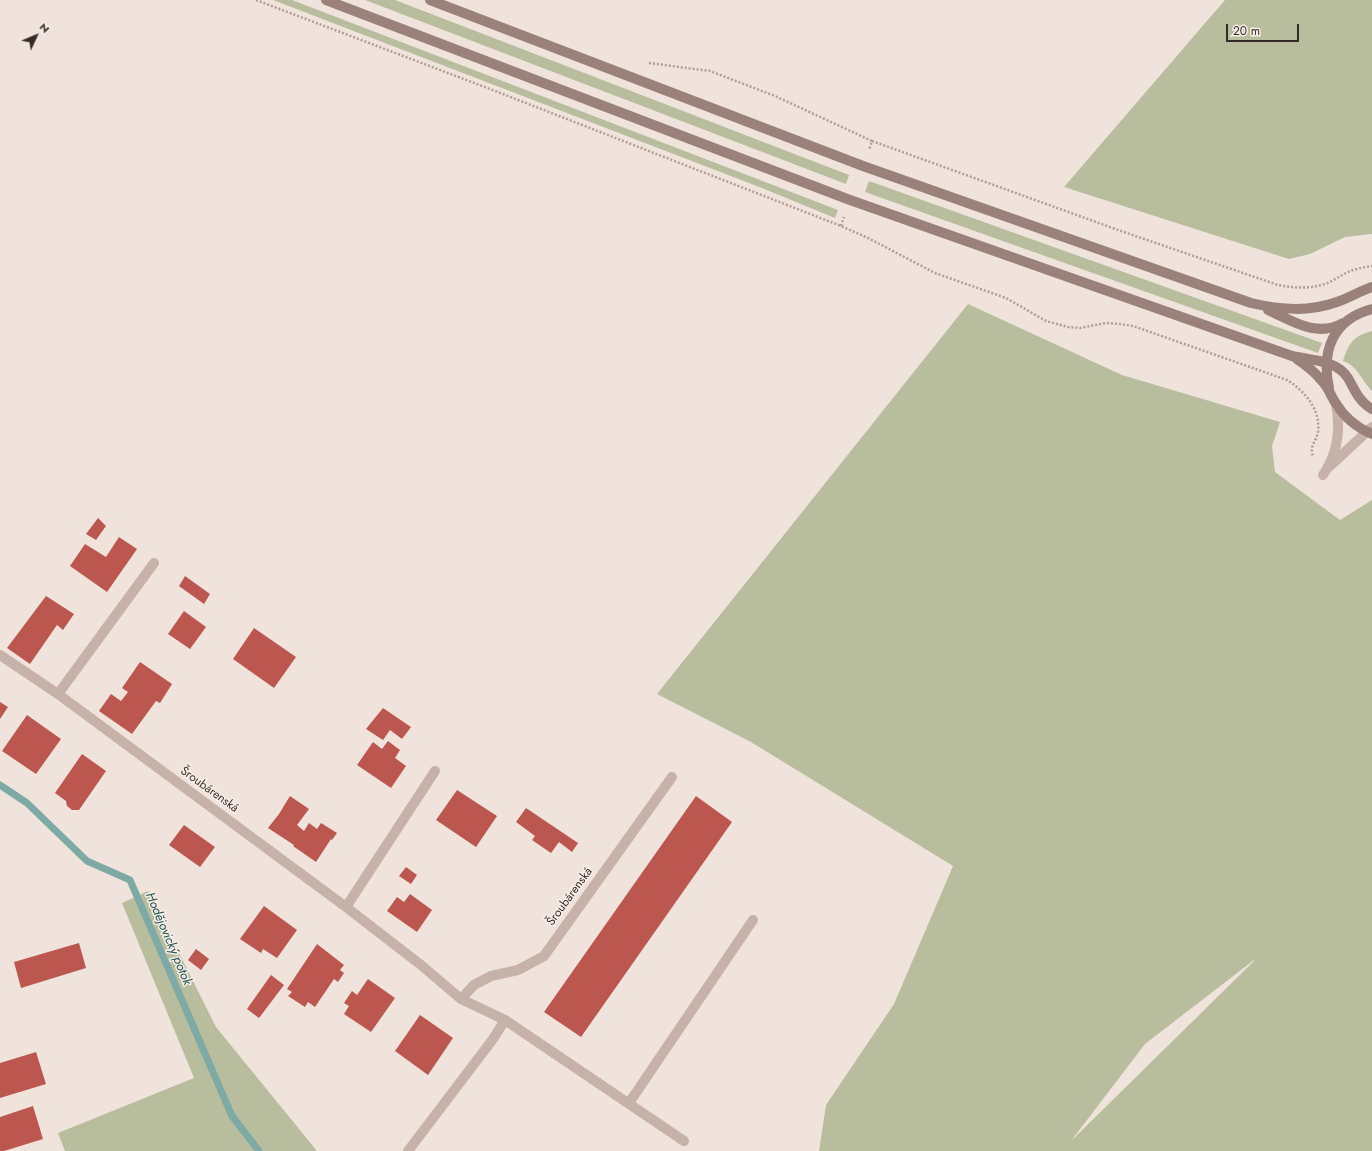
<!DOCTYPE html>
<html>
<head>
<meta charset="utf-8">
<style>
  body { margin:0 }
  #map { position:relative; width:1372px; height:1151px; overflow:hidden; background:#f0e3dc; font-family:Jost,sans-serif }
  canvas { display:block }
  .north { position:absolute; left:16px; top:16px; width:40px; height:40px; -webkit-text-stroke:3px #f8eee8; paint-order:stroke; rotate:46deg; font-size:11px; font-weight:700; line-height:16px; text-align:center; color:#342a28 }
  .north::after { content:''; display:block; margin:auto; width:14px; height:18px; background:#342a28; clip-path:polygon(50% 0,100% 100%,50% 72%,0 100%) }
  .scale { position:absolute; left:1226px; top:24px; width:73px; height:18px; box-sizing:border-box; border:2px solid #342a28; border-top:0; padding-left:5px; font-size:12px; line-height:14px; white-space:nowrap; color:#342a28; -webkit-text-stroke:3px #f8eee8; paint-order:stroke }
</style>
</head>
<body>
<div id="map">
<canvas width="1372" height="1151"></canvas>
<div class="north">N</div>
<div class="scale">20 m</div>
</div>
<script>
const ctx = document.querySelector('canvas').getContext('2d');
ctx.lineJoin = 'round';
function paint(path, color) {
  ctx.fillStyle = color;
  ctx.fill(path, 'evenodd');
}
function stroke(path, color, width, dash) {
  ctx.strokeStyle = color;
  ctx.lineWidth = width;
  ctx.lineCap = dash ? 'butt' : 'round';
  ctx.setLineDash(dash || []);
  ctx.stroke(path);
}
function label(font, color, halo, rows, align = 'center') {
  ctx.font = font + ' Jost,sans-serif';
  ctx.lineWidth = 3;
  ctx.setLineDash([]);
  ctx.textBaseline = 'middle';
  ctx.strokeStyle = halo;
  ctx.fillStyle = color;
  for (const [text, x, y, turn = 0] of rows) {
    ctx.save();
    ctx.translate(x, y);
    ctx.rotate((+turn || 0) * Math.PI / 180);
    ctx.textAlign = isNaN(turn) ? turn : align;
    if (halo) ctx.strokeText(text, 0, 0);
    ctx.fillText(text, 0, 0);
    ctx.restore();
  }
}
const green = new Path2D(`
  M273 0H292L838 210 835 218 762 188Z
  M365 0H395L849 175 846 184Z
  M1225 0H1372V234L1345 237 1310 254 1289 259 1064 187Z
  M869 181 1322 343 1318 353 865 192Z
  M968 304 1122 375 1280 422 1272 446 1275 472 1340 520 1372 500V1151H819L826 1105 894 1004 953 866 751 742 657 694ZM1254 960V961L1071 1141 1145 1044Z
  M1372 331V391C1362 381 1357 365 1343 361 1349 343 1353 336 1372 331Z
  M148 891 216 1027 317 1151H65L58 1133 194 1078 122 903Z`);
const stream = new Path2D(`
  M0 785 27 803 87 861 130 880 232 1116 259 1151`);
const building = new Path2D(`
  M98 518 106 526 96 540 86 534Z
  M119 537 137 549 107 592 70 566 85 544 106 557Z
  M185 576 210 594 204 604 179 586Z
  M46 596 74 614 63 630 57 625 30 664 7 648Z
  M184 611 206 627 190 649 168 634Z
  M254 628 296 657 274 688 233 659Z
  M140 662 172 684 160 703 156 701 132 734 99 711 111 694 121 701 128 692 122 688Z
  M0 702 8 707 0 719Z
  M383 708 411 727 402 739 390 730 383 740 366 729Z
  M27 715 61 739 36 774 2 751Z
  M388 741 400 750 395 758 406 766 391 788 357 765 373 742 382 749Z
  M82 754 106 771 79 810H72L67 806 66 801 55 793Z
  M457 790 497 816 476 847 436 820Z
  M290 796 309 809 297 825 304 831 309 823 317 829 321 823 337 833 332 840 327 836 331 839 316 862 293 846 294 845 268 828 279 814Z
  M696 796 732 822 581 1037 544 1012Z
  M526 808 578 843 572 852 559 842 551 853 532 840 535 836 516 822Z
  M184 825 215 847 200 867 169 845Z
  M406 867 417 875 411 884 399 876Z
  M410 894 432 910 417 932 387 911 397 897 404 902Z
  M264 906 297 930 277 958 263 949 261 953 240 939Z
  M79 943 86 968 21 988 14 962Z
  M317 944 344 965 340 970 344 973 338 982 334 979 315 1007 308 1002 305 1007 288 996 292 992 287 989Z
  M196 949 209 959 201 970 188 960Z
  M271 975 284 985 259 1018 247 1009Z
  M368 979 395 998 371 1032 344 1014 349 1006 344 1003 352 991 357 995Z
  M420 1015 453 1038 428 1075 395 1051Z
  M36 1052 46 1084 0 1098V1063Z
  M33 1106 43 1139 4 1151H0V1117Z`);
const path = new Path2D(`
  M256 0 490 89 841 226 868 238 935 273 1006 298 1046 321 1068 327 1080 328 1106 323 1120 324 1133 326 1287 380C1305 391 1321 410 1318 432 1316 442 1309 446 1313 456
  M649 63 710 71 775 96 872 141 869 150
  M872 141 1121 231 1278 285C1294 288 1309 289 1325 284 1333 281 1340 276 1348 272 1355 269 1364 267 1372 266
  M841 226 844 217`);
const lane = new Path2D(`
  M1330 466 1372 427
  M1323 475C1338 453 1341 430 1336 404
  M408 1151 493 1039 505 1020`);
const street = new Path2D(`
  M0 655 58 694 346 907 421 965 461 999 505 1020 684 1141
  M58 694 154 563
  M346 907 435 771
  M461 999 474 985 491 976 518 970 544 956 672 777
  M629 1103 753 920`);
const secondary = new Path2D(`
  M326 0 850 200 1292 356C1310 360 1337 360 1348 378 1355 390 1359 402 1372 409
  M430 0 863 166 1251 303C1281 310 1309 312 1337 302 1349 298 1360 291 1372 287
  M1268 310C1292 321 1317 338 1343 323
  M1297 359C1306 365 1315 372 1322 381 1329 388 1331 397 1337 405 1345 418 1358 428 1372 434
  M1329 388C1321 351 1333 319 1372 309`);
const streetNames = [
  ["Šroubárenská",209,790,36],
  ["Šroubárenská",570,897,-54]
];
const waterNames = [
  ["Hodějovický potok",168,939,67]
];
paint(green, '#b8bd9d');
stroke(stream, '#7eaaa5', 7);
paint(building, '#bb574e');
stroke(path, '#b29c93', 2.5, [2, 2]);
stroke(lane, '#c7b2a9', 10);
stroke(street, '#c7b2a9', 10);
stroke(secondary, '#9a817b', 10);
label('12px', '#342a28', '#f8eee8', streetNames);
label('italic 13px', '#21524e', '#f8eee8', waterNames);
</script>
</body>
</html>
